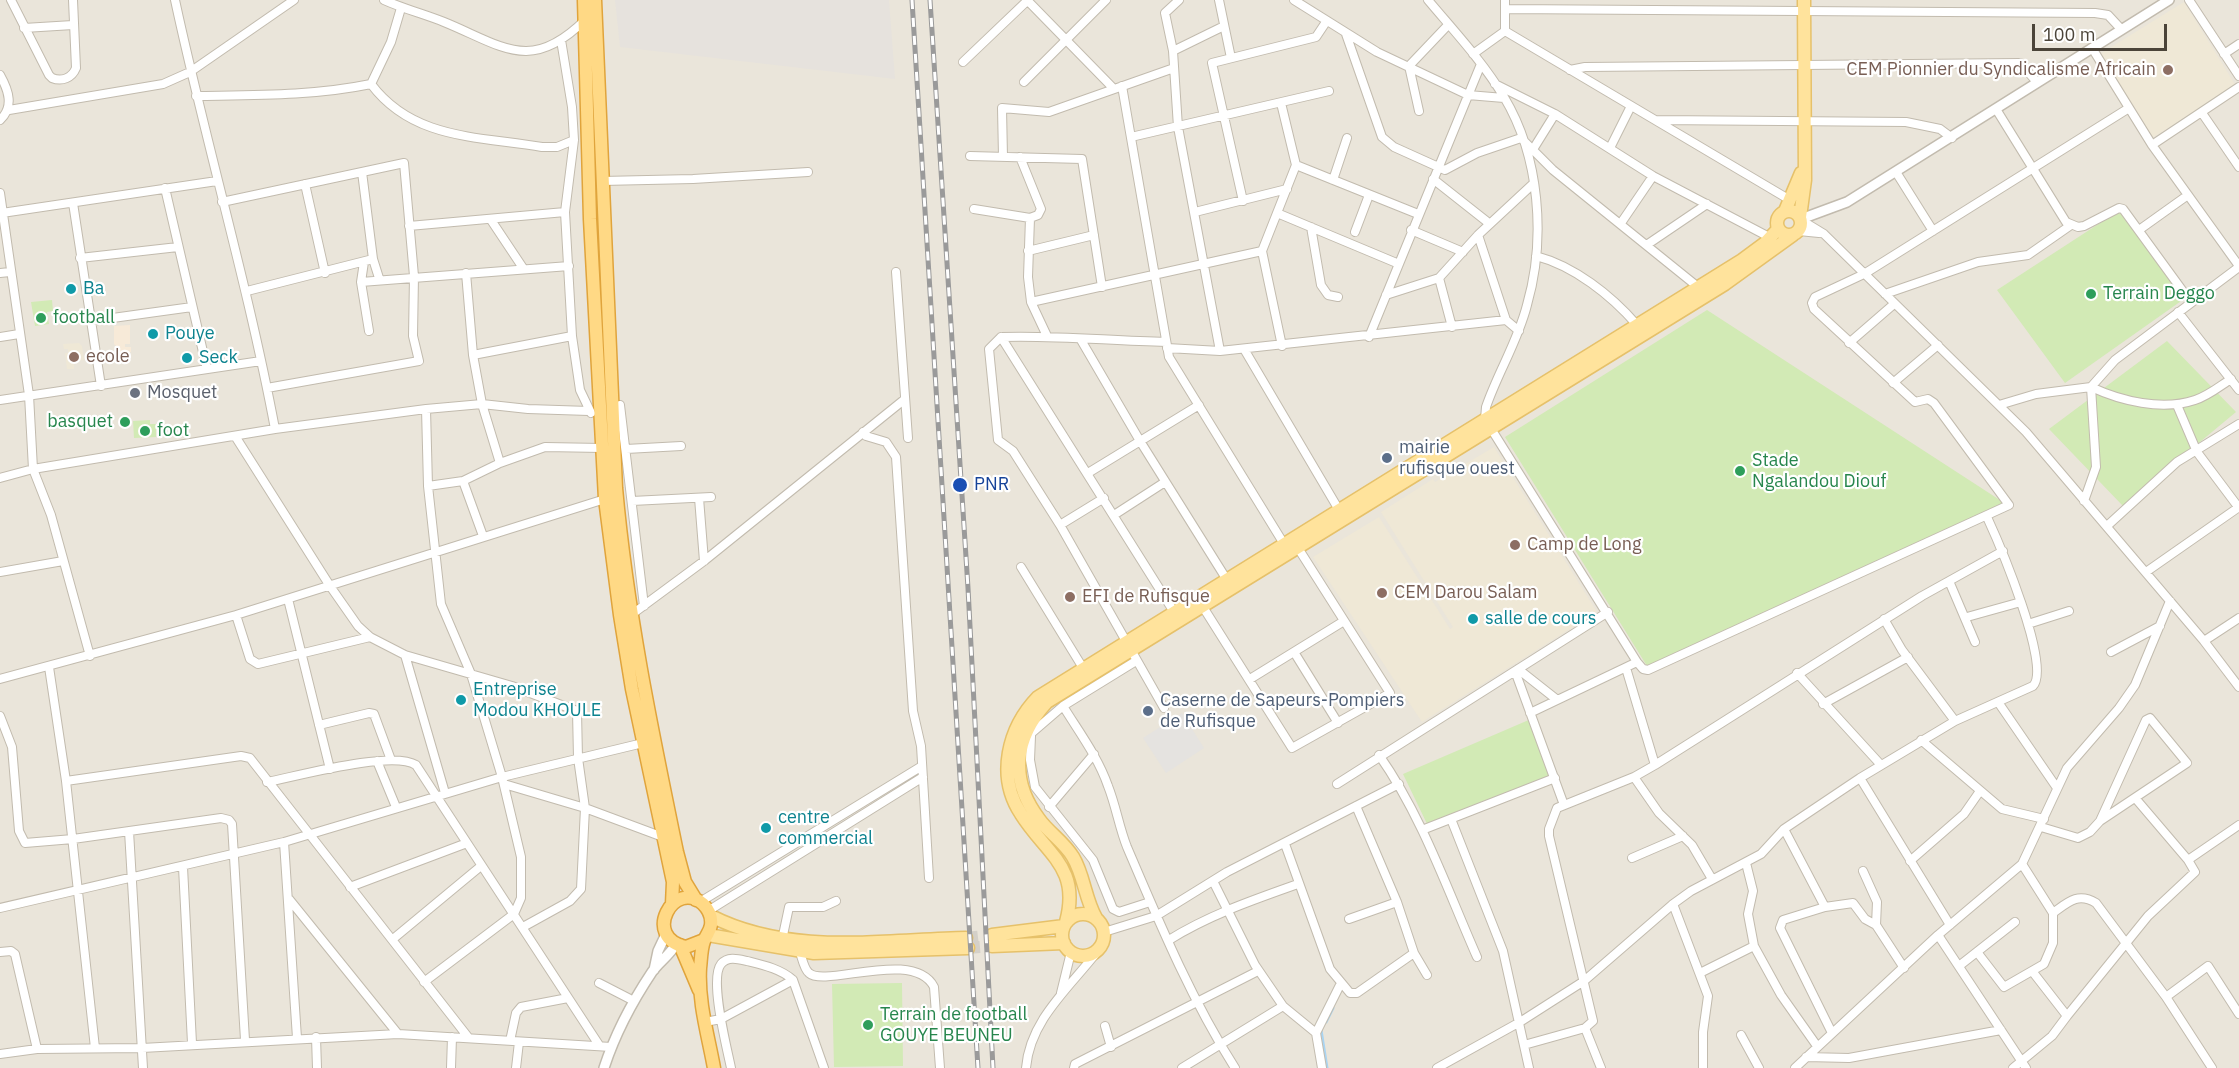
<!DOCTYPE html>
<html>
<head>
<meta charset="utf-8">
<style>
  body { margin:0 }
  #map { position:relative; width:2239px; height:1068px; overflow:hidden; background:#f6f3ec; font-family:"IBM Plex Sans",sans-serif }
  canvas { display:block }
  .scale { position:absolute; left:2032px; top:24px; width:135px; height:27px; box-sizing:border-box; border:3px solid #4b4439; border-top:0; padding-left:8px; font-size:18px; line-height:21px; white-space:nowrap; color:#4b4439; -webkit-text-stroke:4px #fff; paint-order:stroke }
</style>
</head>
<body>
<div id="map">
<canvas width="2239" height="1068"></canvas>
<div class="scale">100 m</div>
</div>
<script>
const ctx = document.querySelector('canvas').getContext('2d');
ctx.lineJoin = 'round';
function paint(path, color) {
  ctx.fillStyle = color;
  ctx.fill(path, 'evenodd');
}
function stroke(path, color, width, dash) {
  ctx.strokeStyle = color;
  ctx.lineWidth = width;
  ctx.lineCap = dash ? 'butt' : 'round';
  ctx.setLineDash(dash || []);
  ctx.stroke(path);
}
function label(font, color, halo, rows, align = 'center') {
  ctx.font = font + ' "IBM Plex Sans",sans-serif';
  ctx.lineWidth = 4.5;
  ctx.setLineDash([]);
  ctx.textBaseline = 'middle';
  ctx.strokeStyle = halo;
  ctx.fillStyle = color;
  for (const [text, x, y, turn = 0] of rows) {
    ctx.save();
    ctx.translate(x, y);
    ctx.rotate((+turn || 0) * Math.PI / 180);
    ctx.textAlign = isNaN(turn) ? turn : align;
    if (halo) ctx.strokeText(text, 0, 0);
    ctx.fillText(text, 0, 0);
    ctx.restore();
  }
}
const residential = new Path2D(`
  M0 0H2239V1068H0Z`);
const commercial = new Path2D(`
  M130 325V344H125V347H131V352H115L117 347 114 344V326Z`);
const industrial = new Path2D(`
  M615 0H889L895 79 620 47Z`);
const education = new Path2D(`
  M2184 2 2236 86 2152 138 2100 54Z
  M79 343 82 346 84 360 74 361V369H67L65 353H68V349H64L63 344Z
  M1494 447 1597 612 1422 722 1313 557 1379 517 1450 629 1453 627 1381 512 1433 479 1435 482Z`);
const green = new Path2D(`
  M2120 210 2184 299 2065 383 1997 290Z
  M52 300 53 311 47 312 49 324 35 326 31 302Z
  M1707 310 2006 504 1647 666 1505 437Z
  M2167 341 2236 412 2123 506 2049 429Z
  M150 420V424H156V437L134 438 133 421Z
  M1531 719 1554 779 1429 828 1403 774Z
  M902 983 903 1066 834 1067 832 984Z`);
const parking = new Path2D(`
  M1182 713 1204 748 1166 773 1143 738Z`);
const stream = new Path2D(`
  M1322 1024 1326 1022 1333 1008
  M1321 1030 1327 1068`);
const primaryTunnel = new Path2D(`
  M966 938 992 935
  M968 948 992 946`);
const minor = new Path2D(`
  M11 0 49 75 52 78C62 82 72 78 76 68L73 0
  M175 0C206 144 248 285 275 429
  M384 0C404 9 424 14 444 22 503 46 530 74 585 20
  M1027 0 1114 89
  M1179 0 1165 13 1173 51 1178 127 1220 351
  M1219 0 1231 58
  M1294 0 1377 52 1468 95 1504 98
  M1428 0C1454 31 1483 62 1504 97 1540 157 1546 239 1527 305 1518 341 1498 372 1486 407L1485 419 1637 662 1643 669 1648 670 2009 505 1934 403 1928 399 1915 402 1814 309 1812 303 1815 297 1864 274 2129 108
  M2189 0 2239 76
  M1505 9 2095 13 2108 15 2121 29
  M24 28 73 25
  M1505 31 1790 200
  M1505 31V0
  M1346 34 1382 137 1394 147 1445 170 1477 153 1521 138 1553 170 1698 287
  M561 40 572 107 574 140 565 212 572 336 580 390 591 413
  M2092 48 2152 145 2239 266
  M1173 51 1224 26
  M1473 54 1505 31
  M2224 54 2239 44
  M963 62 1028 0
  M1570 70 1585 67 2020 63 2037 82
  M0 75C9 91 14 107 0 120
  M1024 82 1106 0
  M371 84C413 140 478 136 542 147H557L574 140
  M1495 84 1555 114 1653 176 1771 238
  M1122 86 1169 357 1284 544
  M196 96C255 95 313 96 371 84L391 42 401 8
  M1281 103 1296 165 1262 251 1282 346
  M1996 109 2066 222 2078 227 2084 226 2119 208 2123 209 2190 301
  M9 110 163 84 190 72 294 0
  M1419 111 1409 66 1448 25
  M2202 113 2239 167
  M1656 120 1906 122 1940 129 1952 138
  M1131 137 1329 91
  M2152 145 2239 87
  M1610 148 1631 106
  M1532 151 1555 114
  M970 156 1082 159 1102 287
  M1003 157 1002 108 1049 112 1174 68
  M1296 165 1418 214
  M362 172 373 259 379 278
  M1896 172 1933 231
  M1433 179 1490 224
  M1333 180 1347 138
  M602 181 693 179 808 172
  M305 184 325 273
  M165 188 207 369
  M0 193 29 395 33 469 51 515 90 656
  M1243 201 1212 63 1316 37 1326 22
  M222 202 404 163 414 276 413 336 419 361 267 388
  M73 203 101 386
  M974 209 1030 218 1038 215 1041 209 1020 157
  M1195 212 1287 189
  M2 213 217 181
  M1277 213 1399 264
  M1030 218 1028 277 1031 302 1047 336
  M491 220 523 268
  M1801 220 1824 234 2026 432 2204 641 2239 687
  M1621 223 1653 176
  M409 226 565 212
  M1311 227 1321 285 1328 295 1338 297
  M1411 230 1463 252
  M2139 230 2188 195
  M1799 231 1819 233
  M1355 232 1369 195
  M1478 235 1506 320 1519 331
  M1648 244 1707 204
  M1028 251 1094 235
  M1536 256C1574 266 1611 295 1637 325
  M80 258 178 247
  M364 262 361 282 369 331
  M896 272 908 438
  M0 273 10 272
  M466 273 473 355 482 404 500 463 463 481 483 536
  M1439 278 1452 327
  M361 282 569 266
  M247 291 373 259
  M1885 294 1978 262 2028 255 2071 225
  M1386 295 1439 278 1478 235 1534 183
  M1031 302 1262 251
  M2178 312 2239 390
  M91 321 192 307
  M0 337 19 334
  M1001 337 1174 612
  M1369 337 1481 64
  M1081 340 1140 441 1227 580
  M1849 343 1894 304
  M1167 348 1220 351 1506 320
  M1244 349 1339 510
  M473 355 572 336
  M1893 383 1938 345
  M0 400 261 361
  M620 405 644 606
  M1999 405 2036 394 2091 387 2115 360 2239 267
  M2177 405 2197 452 2239 508
  M863 432 866 436 886 442 896 457 913 711 921 746 929 878
  M235 436 330 586 358 626 370 637 405 655 512 686 577 711 578 758 585 808 581 889 570 901 523 927
  M626 449 681 446
  M500 463 545 447 602 448
  M1088 473 1199 405
  M0 478 33 469 275 429 426 409 482 404 528 409 589 411
  M428 486 463 481
  M699 498 704 561
  M632 501 711 497
  M2084 501 2096 467 2091 387C2121 401 2162 411 2195 400 2208 396 2220 386 2231 379
  M1114 515 1165 482
  M1060 525 1104 498
  M2107 526 2177 462 2239 424
  M1021 567 1083 668
  M0 572 63 561
  M2146 572 2239 507
  M1949 581 1975 642
  M288 599 330 769
  M1203 607 1292 748 1390 693 1298 548
  M236 615 250 659 258 664 370 637
  M631 615 704 561 905 399
  M1967 617 2021 602
  M1884 619 1902 650 1955 721
  M2028 624 2069 611
  M2204 641 2239 618
  M1294 652 1338 723
  M2111 652 2160 626
  M405 655 445 793
  M49 667 66 781 95 1048
  M1626 668 1655 765
  M1518 669 1556 699
  M1515 671 1564 805
  M1797 673 1881 765
  M0 679 236 615 605 499
  M1250 679 1344 621
  M1998 702 2057 788
  M1823 704 1908 657
  M1063 706C1079 732 1098 757 1108 786 1116 806 1119 827 1127 847 1159 922 1191 999 1235 1068
  M1164 708 1060 525 1013 451 998 440 989 349 1001 337C1056 335 1111 341 1166 342
  M1530 713 1637 662
  M0 716 12 747 19 831 25 843 73 839 221 818 229 820 232 824 245 1040
  M319 725 369 713 374 714 391 760
  M1031 736 1030 760 1035 787 1093 860 1113 909 1119 912 1150 902
  M1027 737 1063 706 1136 661
  M1921 740 2002 809 2044 819
  M1379 755C1422 816 1447 889 1477 957
  M377 761 396 807
  M1634 777 1659 813 1692 845 1712 879
  M1860 778 1950 925
  M66 781 241 756 250 758 468 1037
  M267 782C298 776 392 750 416 765L599 1045
  M504 784 585 808 663 837
  M1337 784 1608 612
  M1356 806 1397 902 1414 953 1427 975
  M1049 807 1094 754
  M1451 819 1503 951 1529 1068
  M2041 827 2078 838 2090 832 2100 821 2146 720 2150 718 2187 763 2100 821
  M1784 829 1825 907
  M1422 830 1555 778
  M129 831 143 1068
  M284 842 297 1038
  M1285 844 1330 969 1350 993H1357L1414 953
  M1632 858 1683 836
  M2188 860 2239 825
  M1910 861 1964 814 1980 791
  M1746 863 1753 891 1748 914 1754 946 1781 995 1817 1046
  M183 867 192 1043
  M1863 871 1877 902 1876 925
  M1213 881 1255 965 1283 1006
  M350 887 467 843
  M289 899 398 1034
  M700 902 922 766
  M1673 904 1708 996 1703 1032V1068
  M0 908 284 842 502 777 643 743
  M708 911 923 777
  M2053 913C2068 902 2078 892 2096 903L2166 997 2212 1068
  M1349 919 1397 902
  M1104 932 1156 916 1227 872 1399 784
  M1938 935 2026 1068
  M393 939 481 866
  M782 940 789 907H823L836 901
  M1169 940C1209 915 1253 900 1298 884
  M0 952 11 951 15 954 37 1049
  M800 952C802 958 804 969 809 973 825 988 914 948 934 987L940 1068
  M1977 952 2004 987 2044 964 2053 943V913L2022 864
  M1959 966 2015 922
  M2032 971 2067 1016
  M1700 973 1754 946
  M424 982 514 914 521 898V857L502 777 471 674 441 604 428 486 426 409
  M599 983 634 1001
  M1061 993 1071 952
  M2166 997 2208 966 2239 1014
  M705 1022 721 1019 793 980
  M1105 1026 1111 1047
  M1585 1028 1601 1068
  M1832 1033 1780 928 1783 920 1825 907 1853 903 1865 919 1876 925 1904 968
  M1741 1035 1759 1068
  M316 1037 317 1068
  M510 1041 516 1013 521 1007 568 998
  M1524 1045 1585 1028 1593 1021 1549 836V829L1557 808 1634 777 1655 765 1922 596 2003 551
  M0 1054 37 1049 142 1048 398 1034 611 1047
  M1806 1057 1849 1058 2001 1030
  M451 1068 452 1037
  M516 1068 519 1042
  M731 1068C727 1048 709 979 721 964 728 956 738 959 747 961 763 965 781 969 793 980L824 1068
  M1026 1068C1030 1020 1069 988 1097 952
  M1074 1068 1075 1064 1258 971
  M1182 1068 1283 1006 1316 1033
  M1322 1068 1316 1033 1341 983
  M1437 1068 1520 1022 1584 981 1673 904 1691 891 1761 854 1784 829 1860 778 1955 721 2033 686C2052 667 1999 543 1987 517
  M1795 1068 1938 935 2022 864 2067 768 2119 708 2135 685 2170 601
  M2013 1068 2052 1036 2067 1016 2148 916 2195 872 2188 860 2136 799`);
const tertiary = new Path2D(`
  M1801 219 1847 202 2169 0
  M654 970 658 951 666 934
  M604 1068C615 1034 632 1002 652 972 659 962 670 955 676 944`);
const primary = new Path2D(`
  M1777 223a12 12 0 1 1 24 0a12 12 0 1 1-24 0Z
  M1785 211 1801 173
  M1800 217 1805 180 1804 0
  M1062 935a21 21 0 1 1 42 0a21 21 0 1 1-42 0Z
  M711 916C789 956 881 940 966 938
  M1096 918C1085 899 1084 875 1073 857 1064 842 1049 833 1039 819 1009 780 1014 738 1047 702L1725 284 1793 235
  M1066 922C1081 867 1046 854 1021 814 996 776 1008 728 1038 697L1742 260 1765 243 1778 229
  M708 935 814 953 968 948
  M992 935 1064 926
  M992 946 1064 943`);
const trunk = new Path2D(`
  M584 0 590 219 605 499 620 615 632 689 673 882 672 904
  M595 0 616 488C627 611 652 731 677 852L685 882 696 900
  M704 940 686 947C641 938 674 878 703 904 709 910 712 917 711 925 710 932 706 935 704 941 701 949 701 960 700 968 698 1002 708 1035 714 1068
  M680 945 699 990`);
const rail = new Path2D(`
  M912 0 978 1068
  M930 0 968 588 993 1068`);
const markers = [
  [2168,70,6,"#8d6e63"],
  [71,289,6,"#0f9aa8"],
  [2091,294,6,"#2e9e5b"],
  [41,318,6,"#2e9e5b"],
  [153,334,6,"#0f9aa8"],
  [74,357,6,"#8d6e63"],
  [187,358,6,"#0f9aa8"],
  [135,393,6,"#6b7280"],
  [125,422,6,"#2e9e5b"],
  [145,431,6,"#2e9e5b"],
  [1387,458,6,"#5c6f8a"],
  [1740,471,6,"#2e9e5b"],
  [960,485,8,"#1a4fb4"],
  [1515,545,6,"#8d6e63"],
  [1382,593,6,"#8d6e63"],
  [1070,597,6,"#8d6e63"],
  [1473,619,6,"#0f9aa8"],
  [461,700,6,"#0f9aa8"],
  [1148,711,6,"#5c6f8a"],
  [766,828,6,"#0f9aa8"],
  [868,1025,6,"#2e9e5b"]
];
const educationNames = [
  ["CEM Pionnier du Syndicalisme Africain",2156,70,"right"],
  ["ecole",86,357],
  ["Camp de Long",1527,545],
  ["CEM Darou Salam",1394,593],
  ["EFI de Rufisque",1082,597]
];
const cultureNames = [
  ["Ba",83,289],
  ["Pouye",165,334],
  ["Seck",199,358],
  ["salle de cours",1485,619],
  ["Entreprise",473,690],
  ["Modou KHOULE",473,711],
  ["centre",778,818],
  ["commercial",778,839]
];
const leisureNames = [
  ["Terrain Deggo",2103,294],
  ["football",53,318],
  ["basquet",113,422,"right"],
  ["foot",157,431],
  ["Stade",1752,461],
  ["Ngalandou Diouf",1752,482],
  ["Terrain de football",880,1015],
  ["GOUYE BEUNEU",880,1036]
];
const worshipNames = [
  ["Mosquet",147,393]
];
const serviceNames = [
  ["mairie",1399,448],
  ["rufisque ouest",1399,469],
  ["Caserne de Sapeurs-Pompiers",1160,701],
  ["de Rufisque",1160,722]
];
const transitNames = [
  ["PNR",974,485]
];
paint(residential, '#eae5da');
paint(commercial, '#f7ead8');
paint(industrial, '#e6e2dd');
paint(education, '#efe8d6');
paint(green, '#d2eab5');
paint(parking, '#e5e3e0');
stroke(stream, '#a9d4f2', 3);
stroke(primaryTunnel, '#d4d0c8', 12, [12, 6]);
stroke(minor, '#c2bbae', 10);
stroke(tertiary, '#c2bbae', 12);
stroke(primary, '#e6c16a', 15);
stroke(trunk, '#e0a43c', 15);
stroke(minor, '#fff', 8);
stroke(tertiary, '#fff', 9);
stroke(primary, '#ffe39c', 12);
stroke(trunk, '#ffd985', 12);
stroke(rail, '#9a9a9a', 5);
stroke(rail, '#fff', 3, [9]);
for (const [x, y, r, color] of markers) {
  const dot = new Path2D();
  dot.arc(x, y, r, 0, 2 * Math.PI);
  ctx.fillStyle = color;
  ctx.fill(dot);
  stroke(dot, '#fff', 2);
}
label('18px', '#785e54', '#fff', educationNames, 'left');
label('18px', '#0d838f', '#fff', cultureNames, 'left');
label('18px', '#27864d', '#fff', leisureNames, 'left');
label('18px', '#5b616d', '#fff', worshipNames, 'left');
label('18px', '#4e5e75', '#fff', serviceNames, 'left');
label('18px', '#164399', '#fff', transitNames, 'left');
</script>
</body>
</html>
